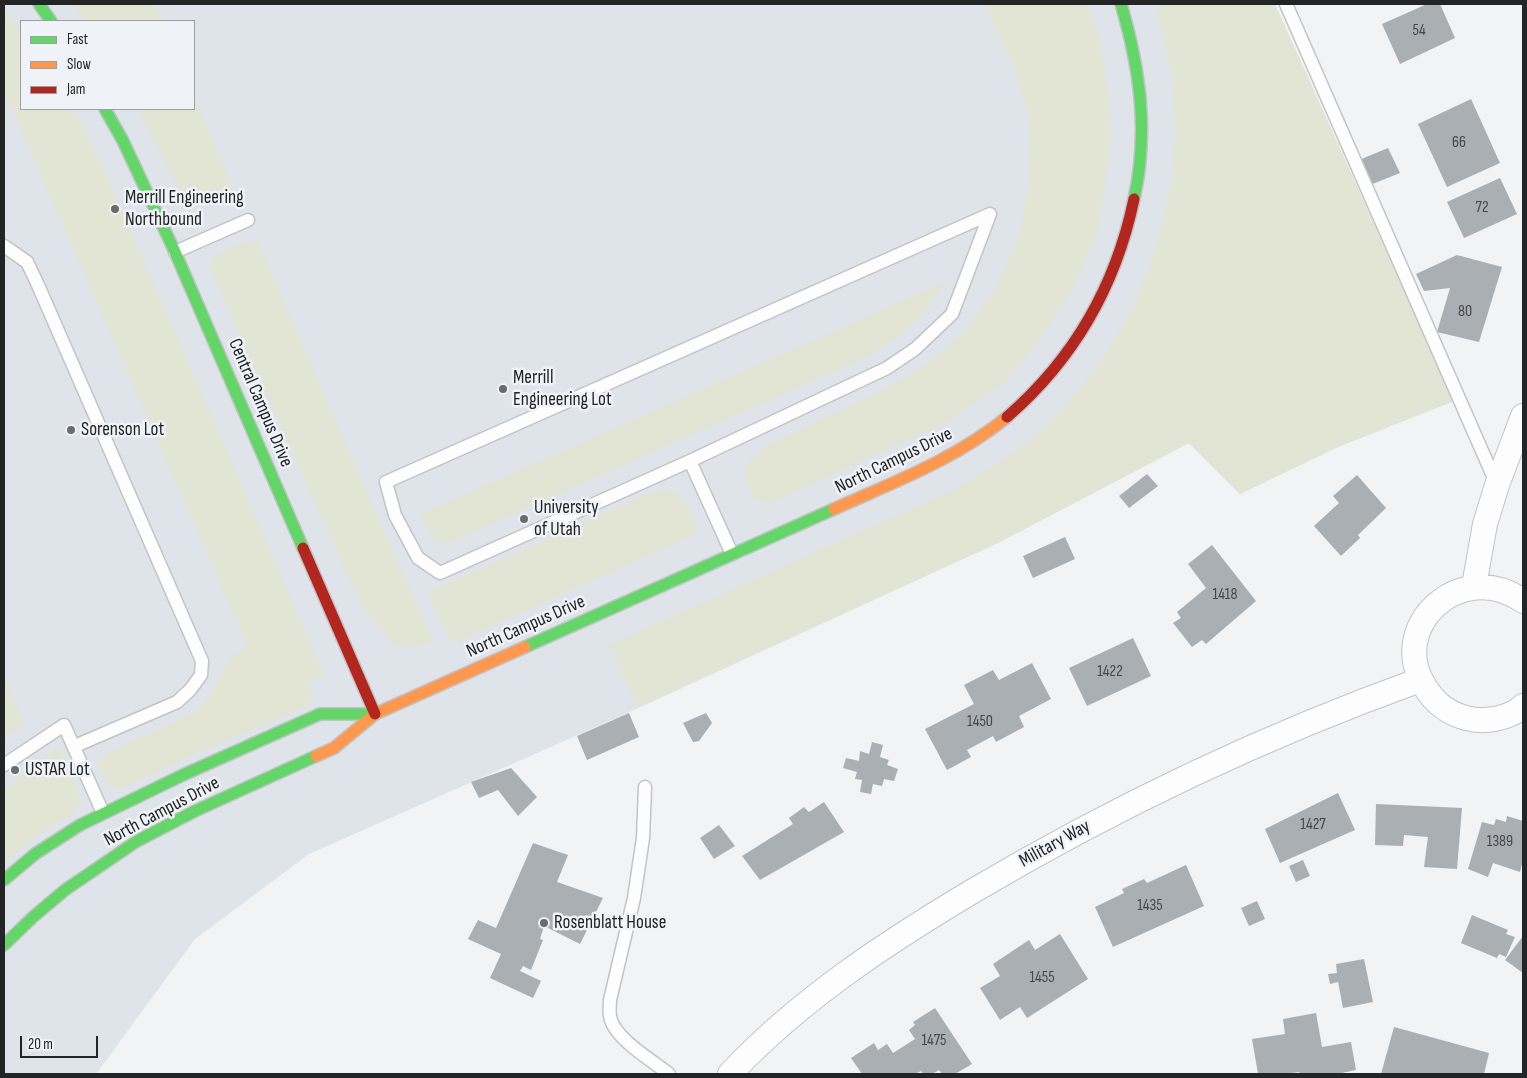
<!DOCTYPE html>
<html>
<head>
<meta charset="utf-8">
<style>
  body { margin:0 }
  #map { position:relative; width:1527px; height:1078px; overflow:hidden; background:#f1f3f5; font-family:"Sofia Sans Condensed",sans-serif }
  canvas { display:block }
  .frame { position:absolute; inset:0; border:5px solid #232426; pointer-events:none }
  .legend { position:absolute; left:20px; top:20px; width:175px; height:90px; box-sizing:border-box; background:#eff3f7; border:1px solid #9da0a3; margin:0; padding:6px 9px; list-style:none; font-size:15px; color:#232426 }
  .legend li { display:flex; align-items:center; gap:10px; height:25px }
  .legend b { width:25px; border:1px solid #9da0a3 }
  .scale { position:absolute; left:20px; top:1036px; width:78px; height:22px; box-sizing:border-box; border:2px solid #232426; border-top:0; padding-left:6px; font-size:15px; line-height:18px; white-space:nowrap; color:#232426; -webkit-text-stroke:4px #eff3f7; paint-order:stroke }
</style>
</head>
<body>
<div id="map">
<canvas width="1527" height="1078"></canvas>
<div class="frame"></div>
<ul class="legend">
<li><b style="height:6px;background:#63d668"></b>Fast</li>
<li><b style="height:6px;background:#ff974d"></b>Slow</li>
<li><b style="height:6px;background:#b3261e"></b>Jam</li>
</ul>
<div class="scale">20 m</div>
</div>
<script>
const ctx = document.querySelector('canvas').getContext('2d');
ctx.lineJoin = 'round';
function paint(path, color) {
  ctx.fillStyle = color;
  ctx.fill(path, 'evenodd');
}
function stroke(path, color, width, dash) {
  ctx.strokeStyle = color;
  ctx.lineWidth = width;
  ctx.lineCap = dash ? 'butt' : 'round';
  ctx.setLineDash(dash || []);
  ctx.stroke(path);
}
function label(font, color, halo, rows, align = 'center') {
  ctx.font = font + ' "Sofia Sans Condensed",sans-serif';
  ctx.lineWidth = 5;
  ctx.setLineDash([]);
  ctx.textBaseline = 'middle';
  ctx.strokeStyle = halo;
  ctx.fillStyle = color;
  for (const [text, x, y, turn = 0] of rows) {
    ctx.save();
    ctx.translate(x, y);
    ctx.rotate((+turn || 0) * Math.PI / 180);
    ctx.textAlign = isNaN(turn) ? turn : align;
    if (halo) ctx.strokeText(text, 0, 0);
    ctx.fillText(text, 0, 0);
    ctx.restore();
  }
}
const built = new Path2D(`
  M4 4H1271L1347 175 1454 401 1338 447 1240 494 1189 443 998 543 632 711 309 854 195 939 96 1074H4ZM21 21H194V109H21Z`);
const green = new Path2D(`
  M71 4H155L163 21H84Z
  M983 4H1086L1099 35 1111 115 1110 151 1097 233 1071 292 1036 345 1004 382 949 421 771 503 757 501 748 488 744 472 748 461 767 445 891 386 927 363 962 335 997 286 1020 233 1029 182 1030 123 1015 68Z
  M1155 4H1275L1454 401 1338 447 1240 494 1189 443 998 543 638 707 608 645 953 490C986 471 1019 452 1046 425 1136 338 1185 214 1173 89 1170 60 1162 32 1155 4Z
  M8 14 21 31V109H73L104 169 324 674 308 682 313 693 308 706 211 747 123 787C108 789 101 778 98 765L101 759 108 752 188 716 199 709 207 699 231 658 237 652 248 647 4 92V17Z
  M194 95 235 192 190 212 137 109H194Z
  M257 240 380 522 434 642 405 648 388 640 359 602 209 266 217 255 234 246Z
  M947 281 913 325 867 357 451 542 436 543 420 514Z
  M664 489 676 492 685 501 698 529 692 536 451 644 427 593 647 494Z
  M4 677 24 723 4 738Z
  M56 749 61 753C66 766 81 791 79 804 78 813 69 815 63 819 42 832 22 848 4 864V790Z`);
const building = new Path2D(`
  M1427 4H1440L1455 38 1400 64 1382 24Z
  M1471 99 1500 163 1447 187 1418 124Z
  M1388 148 1400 173 1370 185 1359 160Z
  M1500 178 1517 214 1464 238 1447 202Z
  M1457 255 1502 267 1479 342 1437 332 1450 288 1424 291 1416 274Z
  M1147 474 1158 486 1129 508 1119 496Z
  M1357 475 1386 508 1358 535 1360 538 1341 556 1314 526 1339 503 1333 496Z
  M1065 537 1075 559 1033 578 1023 556Z
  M1212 545 1256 601 1206 644 1202 640 1192 647 1173 623 1181 618 1177 612 1206 588 1188 564Z
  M1133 638 1151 676 1087 706 1069 668Z
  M1032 663 1051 699 1019 716 1024 727 996 742 993 736 967 750 971 757 947 770 925 729 974 704 964 685 993 670 999 680Z
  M629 713 639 737 587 760 577 736Z
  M706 713 712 723 699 741 693 742 683 723Z
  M872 742 883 745 880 757 889 760 887 765 898 769 894 781 884 779 882 786 873 784 871 794 860 792 862 780 855 779 857 772 843 768 846 758 859 761 860 751 869 754Z
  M511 768 537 797 518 816 498 790 479 798 471 782Z
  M1338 793 1355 830 1280 863 1265 829Z
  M824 802 844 832 760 880 742 856 793 824 789 818 804 807 809 812Z
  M1376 804 1462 808 1457 869 1424 867 1428 837 1404 835 1403 846 1375 845Z
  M1507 816 1523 821V860L1520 872 1493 863 1488 877 1468 869 1482 822 1494 825 1496 819 1506 822Z
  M719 825 735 846 714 859 700 838Z
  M533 843 568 855 557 882 603 898 580 944 544 926 540 939 543 940 531 970 523 966 520 971 541 981 533 998 490 978 501 954 468 939 478 920 496 928Z
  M1303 860 1310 876 1296 882 1289 866Z
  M1186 865 1204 906 1113 947 1095 907 1124 893 1122 889 1144 879 1147 883Z
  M1257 901 1265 919 1249 926 1241 908Z
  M1472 915 1508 930 1506 934 1515 937 1506 957 1499 954 1497 958 1461 943Z
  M1060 934 1088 979 1027 1018 1020 1007 1000 1020 980 988 1000 976 993 964 1029 940 1035 950Z
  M1523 936V973L1505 960Z
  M1364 959 1373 1002 1343 1008 1338 982 1330 984 1328 974 1337 973 1336 964Z
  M935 1008 972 1064 955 1074H942L939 1070 932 1074H923L921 1071 915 1074H862L851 1058 874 1043 878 1050 887 1044 893 1053 915 1039 909 1030 915 1025 913 1022Z
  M1316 1013 1322 1047 1351 1042 1356 1070 1337 1074H1300L1299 1072 1283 1074H1258L1252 1039 1285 1034 1283 1019Z
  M1394 1027 1489 1053 1484 1074H1381Z`);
const lane = new Path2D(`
  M1286 4 1497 485
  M990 214 952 314 915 349 887 368 690 461 440 573 418 558 395 515 386 482Z
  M4 246 27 262 38 285 202 661 201 675 190 690 177 702 75 746
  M175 252 248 220
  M690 461 732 554
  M4 765 64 725 103 813
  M645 787 643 838 634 898 610 1000C610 1005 609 1011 610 1016 613 1038 653 1061 669 1074`);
const street = new Path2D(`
  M1474 586 1485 524 1497 485 1523 416
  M1523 601C1461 557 1386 627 1425 687 1435 703 1447 713 1466 718 1484 723 1509 719 1523 706
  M730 1074C799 1000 886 943 973 891 1115 807 1264 736 1420 680`);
const fast = new Path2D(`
  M39 4 51 21
  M1121 4C1140 69 1149 132 1134 199
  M105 109 123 141 175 252 303 548
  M525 647 834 509
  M4 880 35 854 80 825 185 774 320 714H375
  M4 945 33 917 65 890 137 841 195 811 316 756`);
const slow = new Path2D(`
  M834 509C894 482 956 459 1007 417
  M316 756 334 748 375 714 525 647`);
const jam = new Path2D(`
  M1007 417C1074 359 1116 285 1134 199
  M303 548 375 714`);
const markers = [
  [115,209,5,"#6b6c6e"],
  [503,389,5,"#6b6c6e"],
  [71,430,5,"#6b6c6e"],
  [524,519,5,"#6b6c6e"],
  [15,770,5,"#6b6c6e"],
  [544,923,5,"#6b6c6e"]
];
const numberNames = [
  ["54",1419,31],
  ["66",1459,143],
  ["72",1482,208],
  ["80",1465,312],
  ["1418",1225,595],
  ["1422",1110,672],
  ["1450",980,722],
  ["1427",1313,825],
  ["1389",1500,842],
  ["1435",1150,906],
  ["1455",1042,978],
  ["1475",934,1041]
];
const poiNames = [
  ["Merrill Engineering",125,198],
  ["Northbound",125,220],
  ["Merrill",513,378],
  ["Engineering Lot",513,400],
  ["Sorenson Lot",81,430],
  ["University",534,508],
  ["of Utah",534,530],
  ["USTAR Lot",25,770],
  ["Rosenblatt House",554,923]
];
const streetNames = [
  ["Central Campus Drive",260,403,67],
  ["North Campus Drive",894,461,-26],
  ["North Campus Drive",526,627,-24],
  ["North Campus Drive",162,812,-28],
  ["Military Way",1055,844,-29]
];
paint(built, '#dfe4eb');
paint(green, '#e2e5d4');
paint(building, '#aaafb4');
stroke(lane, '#c1c3c5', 15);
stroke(street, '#c1c3c5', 26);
stroke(fast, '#c1c3c5', 14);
stroke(slow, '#c1c3c5', 14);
stroke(jam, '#c1c3c5', 14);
stroke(lane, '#fdfdfe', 12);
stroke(street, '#fdfdfe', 24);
stroke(fast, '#63d668', 11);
stroke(slow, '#ff974d', 11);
stroke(jam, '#b3261e', 11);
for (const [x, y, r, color] of markers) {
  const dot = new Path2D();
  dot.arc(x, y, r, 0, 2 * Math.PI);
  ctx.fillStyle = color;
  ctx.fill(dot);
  stroke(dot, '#eff3f7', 2);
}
label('16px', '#45474a', null, numberNames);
label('19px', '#232426', '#eff3f7', poiNames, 'left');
label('19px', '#232426', '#eff3f7', streetNames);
</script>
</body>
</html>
